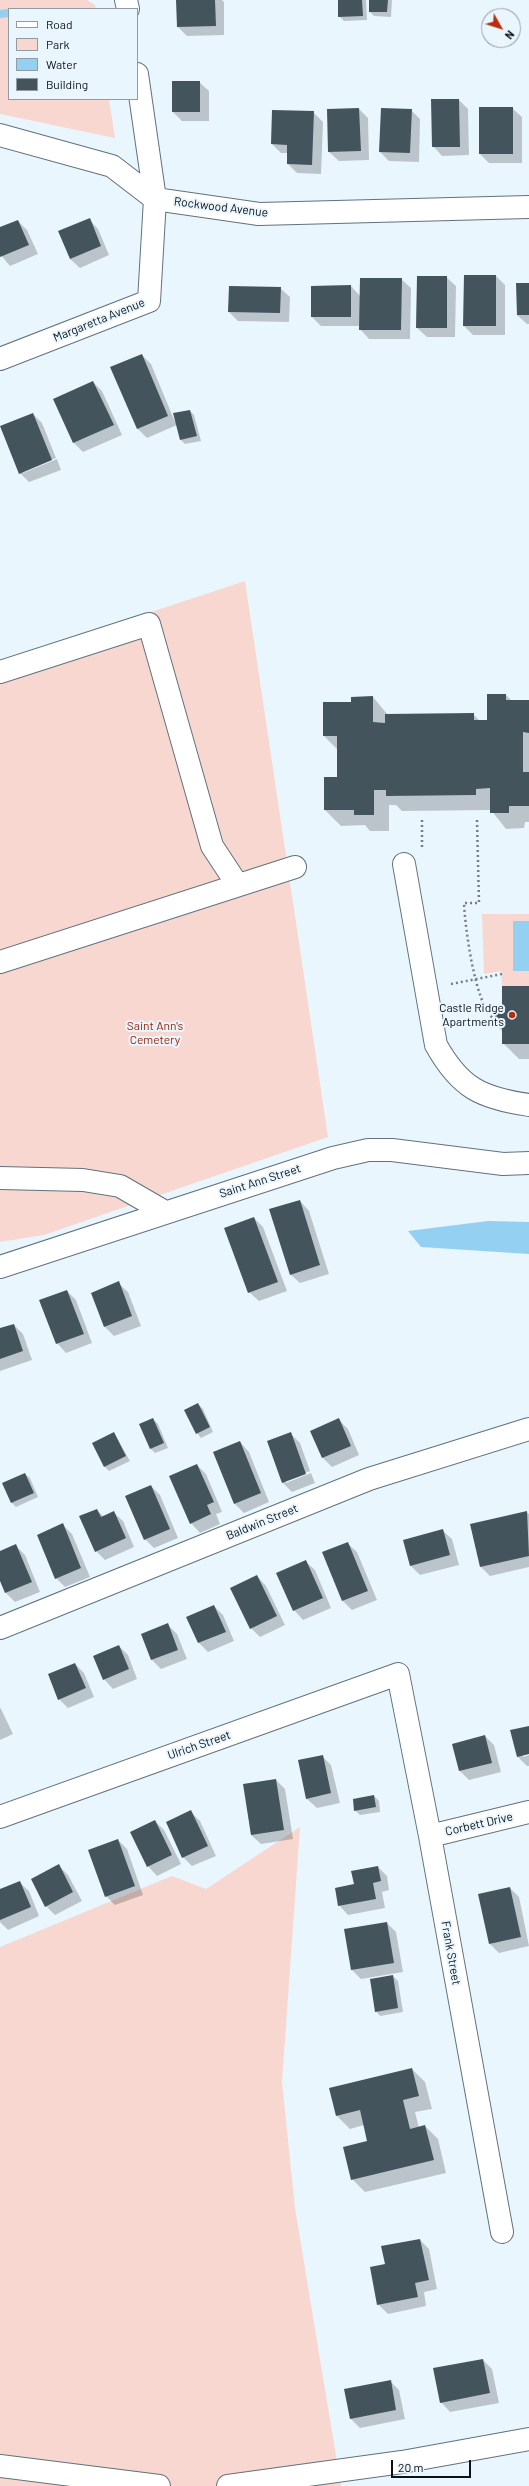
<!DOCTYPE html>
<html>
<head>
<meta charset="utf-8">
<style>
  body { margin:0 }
  #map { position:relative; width:529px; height:2486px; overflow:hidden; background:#eaf6fd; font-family:Barlow,sans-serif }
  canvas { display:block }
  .legend { position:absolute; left:8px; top:8px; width:130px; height:92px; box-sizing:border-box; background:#eaf6fd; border:1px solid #919ba1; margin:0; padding:5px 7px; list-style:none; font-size:12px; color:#0b1216 }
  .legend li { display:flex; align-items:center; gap:8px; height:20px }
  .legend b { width:20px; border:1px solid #919ba1 }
  .north { position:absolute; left:481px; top:8px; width:40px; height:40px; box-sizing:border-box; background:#eaf6fd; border:1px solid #919ba1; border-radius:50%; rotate:129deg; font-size:11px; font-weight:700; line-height:16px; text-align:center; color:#0b1216 }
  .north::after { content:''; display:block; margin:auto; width:14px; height:18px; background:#b82d0d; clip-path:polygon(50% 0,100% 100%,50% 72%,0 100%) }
  .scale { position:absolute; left:391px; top:2460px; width:80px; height:18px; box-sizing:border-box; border:2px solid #0b1216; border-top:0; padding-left:5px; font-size:12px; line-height:14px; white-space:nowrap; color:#0b1216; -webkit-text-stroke:3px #eaf6fd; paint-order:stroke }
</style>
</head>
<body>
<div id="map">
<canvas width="529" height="2486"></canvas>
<ul class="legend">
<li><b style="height:5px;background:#fff"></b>Road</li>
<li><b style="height:11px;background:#f8d7d0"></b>Park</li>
<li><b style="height:11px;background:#94d0f2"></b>Water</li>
<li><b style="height:11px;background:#43545d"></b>Building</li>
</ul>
<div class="north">N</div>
<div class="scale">20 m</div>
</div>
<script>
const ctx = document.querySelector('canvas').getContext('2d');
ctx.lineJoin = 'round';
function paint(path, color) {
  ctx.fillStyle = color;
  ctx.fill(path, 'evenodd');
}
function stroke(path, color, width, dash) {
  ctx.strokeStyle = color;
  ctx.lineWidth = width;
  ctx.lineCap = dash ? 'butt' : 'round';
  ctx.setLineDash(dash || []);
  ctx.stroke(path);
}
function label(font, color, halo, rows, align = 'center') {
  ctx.font = font + ' Barlow,sans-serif';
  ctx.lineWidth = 4;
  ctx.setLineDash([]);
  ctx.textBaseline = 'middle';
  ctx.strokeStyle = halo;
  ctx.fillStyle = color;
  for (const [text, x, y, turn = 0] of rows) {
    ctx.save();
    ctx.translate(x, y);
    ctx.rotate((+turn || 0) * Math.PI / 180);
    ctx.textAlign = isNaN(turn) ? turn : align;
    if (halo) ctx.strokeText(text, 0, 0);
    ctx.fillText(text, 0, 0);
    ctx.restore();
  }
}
const green = new Path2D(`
  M0 0H87L95 5 96 9H9V99H109L115 138 0 114Z
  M245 581 328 1137 44 1235 0 1242V662Z
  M482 914H529V986H502L501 971 484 974Z
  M300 1827 282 2082 295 2208 341 2486H0V1947L172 1876 206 1889Z`);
const water = new Path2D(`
  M513 921H529V971H513Z
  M488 1221 529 1222V1254L421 1247 408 1231Z`);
const shadow = new Path2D(`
  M177 0H222L224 2V35L187 36 178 27Z
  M339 0H366L367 20 344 21 339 16Z
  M370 0H392L391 17 374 16 370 12Z
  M199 82 209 91V121H182L173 112Z
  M459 100 468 109 469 155 442 156 433 146Z
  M512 108 522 117V163H489L480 154Z
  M359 109 368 118 369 160 339 161 329 152Z
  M411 110 420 119 419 162 389 161 380 152Z
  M313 112 323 122 321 174 297 173 288 164V153H281L272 144Z
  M89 219 98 229 109 255 80 268 70 259Z
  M18 221 27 230 38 254 10 266 0 254V229Z
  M496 276 505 285V335H473L464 326Z
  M446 277 456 286 455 337H427L417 328Z
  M401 279 411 288 410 339H369L360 329V326H321L312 317 351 286 360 296Z
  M529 284V324H527L517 315Z
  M280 288 290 297 289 322 238 321 229 312Z
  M142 355 151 364 175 422 190 411 194 415 201 441 185 444 181 440 177 425 147 438 137 428Z
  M93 382 102 391 122 435 83 452 74 443 54 399Z
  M33 414 42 423 56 458 23 471V473L57 459 61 470 29 482 20 473Z
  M506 695 512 701H529V822H525L524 828 506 829 491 810 402 811 396 805H389V831H370L365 825 341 826 325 810 338 778V750L324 736 352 703 373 697 388 715 473 714 480 721H488Z
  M529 987V1059H519L503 1043V1032L496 1024 503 1007Z
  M300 1201 309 1211 329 1274 300 1283 290 1274Z
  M254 1218 263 1227 287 1291 259 1301 249 1292Z
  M118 1283 128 1292 141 1326 114 1336 105 1327Z
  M67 1291 76 1300 92 1343 66 1353 57 1343Z
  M14 1325 23 1334 32 1360 0 1371V1329Z
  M198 1404 203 1409 213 1432 201 1438 197 1433Z
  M153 1419 158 1424 168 1448 155 1453 151 1449Z
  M338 1419 348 1429 359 1455 332 1467 323 1458Z
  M114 1433 130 1461 109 1471 105 1467Z
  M290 1433 300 1443 310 1471 286 1480V1483L311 1473 315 1483 292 1492 283 1483Z
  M240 1442 249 1452 269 1502 244 1513 235 1504Z
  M197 1465 206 1474 222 1512 216 1514 220 1524 200 1533 191 1523Z
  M25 1474 30 1478 38 1497 16 1507 11 1502Z
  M151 1486 160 1495 178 1538 154 1548 145 1539Z
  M97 1510 104 1517 113 1512 123 1521 134 1547 105 1560 96 1551Z
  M526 1512 529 1514V1567L490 1576 481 1567 471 1525Z
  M63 1525 72 1534 90 1577 65 1587 56 1578Z
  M442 1530 452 1539 459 1565 420 1575 411 1566 404 1540Z
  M347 1543 357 1552 377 1600 352 1610 343 1601 323 1553Z
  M16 1546 25 1555 40 1592 15 1602 6 1593 0 1578V1552Z
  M305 1561 315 1570 331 1608 303 1620 294 1610Z
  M257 1576 266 1586 285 1625 260 1637 251 1628Z
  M214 1606 223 1615 234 1641 208 1652 199 1643 188 1617Z
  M168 1625 177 1634 187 1659 161 1669 152 1660 142 1635Z
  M119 1646 128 1655 137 1679 113 1689 104 1679Z
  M75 1664 84 1673 94 1697 68 1708 59 1699Z
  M0 1707 13 1734 0 1740Z
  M529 1727V1753L523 1755V1757L529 1755V1766H527L518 1757 511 1731Z
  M485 1736 494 1745 501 1772 469 1780 460 1771 453 1745Z
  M322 1756 331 1765 340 1803 317 1808 307 1799Z
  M276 1780 285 1789 293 1839 261 1844 251 1835 244 1785Z
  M374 1796 379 1801 380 1812 360 1815 355 1810Z
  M191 1812 200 1821 216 1856 192 1866 183 1857Z
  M155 1821 164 1830 181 1864 157 1876 148 1866 132 1833Z
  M118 1840 127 1849 143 1895 115 1905 106 1896Z
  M59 1866 68 1875 82 1901 55 1915 46 1906Z
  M378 1867 387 1876 389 1890 382 1892 385 1908 348 1915 339 1905 355 1885Z
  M19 1882 29 1891 39 1916 8 1930 0 1922V1890Z
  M510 1888 519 1897 529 1946 499 1953 490 1944Z
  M387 1923 396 1932 403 1972 361 1979 352 1970Z
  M393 1976 398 1981 403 2012 380 2016 376 2011Z
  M412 2069 425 2082 432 2109 415 2112 419 2128 425 2126 438 2139 446 2173 365 2192 352 2179 369 2142 364 2125 350 2129 337 2116Z
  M420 2240 429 2249 437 2289 424 2292 426 2306 388 2314 378 2304 386 2265Z
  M483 2360 492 2369 499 2403 450 2412 441 2402Z
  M390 2381 399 2390 405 2419 360 2428 351 2419 345 2390Z`);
const stream = new Path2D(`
  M0 14 9 13`);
const building = new Path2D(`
  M176 0H215L216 26 177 27Z
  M338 0H362L363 16 338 17Z
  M369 0H388L387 12H369Z
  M172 81H200V112H172Z
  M431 99H459L460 147H432Z
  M479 107H513V154H479Z
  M359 108 361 151 328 152 327 109Z
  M381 108 412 109 410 153 379 152Z
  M272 110 314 111 312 165 287 164V145L271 144Z
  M90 218 101 246 70 259 58 231Z
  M18 220 29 245 0 257V227Z
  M464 275H496V326H463Z
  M417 276H447V328H416Z
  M360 278H402L401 330H359Z
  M516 283H529V315H517Z
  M351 285V317H311V286Z
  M229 286 281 287 280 313 228 312Z
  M142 354 168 416 137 429 110 367Z
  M93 381 114 425 73 443 53 399Z
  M190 410 197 436 180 440 173 413Z
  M33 413 52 460 19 474 0 426Z
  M487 694H506V700H529V733L523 732V772H529V806H509V813H490V788L476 789V795L386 796V790H374V815H354V810H324V777H337V736H323V702H351V697L373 696V722L385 723V714L474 713V720H487Z
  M502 986H529V1044H502V1024H495V1006H502Z
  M300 1200 320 1265 290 1275 269 1209Z
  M254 1217 278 1282 248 1293 224 1228Z
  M119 1281 132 1316 104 1327 91 1293Z
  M67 1290 84 1334 56 1344 39 1300Z
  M14 1324 23 1351 0 1359V1328Z
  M198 1403 210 1427 196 1434 184 1410Z
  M153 1418 164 1443 150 1449 139 1424Z
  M339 1418 351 1446 322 1458 310 1431Z
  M114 1432 126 1456 104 1467 92 1443Z
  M291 1432 306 1474 282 1483 267 1441Z
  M240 1441 261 1493 234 1504 213 1452Z
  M197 1464 214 1502 207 1505 211 1514 190 1524 169 1476Z
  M25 1473 34 1493 11 1503 2 1483Z
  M151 1485 170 1529 144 1540 125 1496Z
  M97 1509 101 1517 114 1511 126 1538 95 1552 79 1516Z
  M527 1511 529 1556 480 1567 470 1524Z
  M63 1523 81 1568 55 1579 37 1535Z
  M443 1529 450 1555 410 1566 403 1540Z
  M348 1542 368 1591 342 1601 322 1552Z
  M16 1544 32 1582 5 1593 0 1581V1551Z
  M306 1560 323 1598 293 1611 276 1573Z
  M257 1575 277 1616 250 1629 230 1588Z
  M214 1605 226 1632 198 1643 186 1617Z
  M168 1623 178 1650 151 1660 141 1634Z
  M119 1645 129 1669 103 1680 93 1656Z
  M75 1663 86 1688 58 1700 48 1674Z
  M529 1726V1754L517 1757 510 1730Z
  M485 1735 492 1763 459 1771 452 1744Z
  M323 1755 331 1793 306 1799 298 1760Z
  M276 1779 284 1830 251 1835 243 1784Z
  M374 1795 376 1807 354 1811 353 1799Z
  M191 1810 208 1846 182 1858 166 1822Z
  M155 1820 172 1855 147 1867 130 1832Z
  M118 1839 135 1886 105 1897 88 1850Z
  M59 1864 73 1892 45 1907 31 1879Z
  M378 1866 381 1881 373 1883 376 1899 338 1906 335 1888 354 1884 351 1871Z
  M20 1881 31 1907 0 1920V1889Z
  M510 1887 521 1937 489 1944 478 1894Z
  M387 1922 394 1963 351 1970 344 1929Z
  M393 1975 398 2008 375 2012 370 1979Z
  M412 2068 419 2096 403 2100 410 2129 425 2125 434 2160 351 2180 343 2147 367 2141 360 2110 336 2116 329 2088Z
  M420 2239 429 2280 415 2283 418 2297 377 2305 370 2267 385 2264 381 2246Z
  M483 2359 490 2393 440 2403 433 2368Z
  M391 2380 396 2410 350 2419 344 2389Z`);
const path = new Path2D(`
  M477 820 479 903H464C465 927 475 1004 493 1018
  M422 847V820
  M451 984 502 974`);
const minor = new Path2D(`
  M126 0 128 9
  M0 135 112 166 155 199 259 214 529 207
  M0 359 149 301 155 199 137 74
  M0 672 149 624 212 846 237 884
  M404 864 436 1045C460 1088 481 1098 529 1105
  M0 962 295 867
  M0 1178 83 1180 120 1186 165 1212
  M0 1267 333 1158 368 1150H392L503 1164 529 1163
  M0 1628 369 1479 529 1429
  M0 1817 398 1674 430 1836 502 2232
  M430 1836 529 1812
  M0 2466 159 2486
  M228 2486 402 2462 529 2439`);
const markers = [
  [512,1015,4,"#b82d0d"]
];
const streetNames = [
  ["Rockwood Avenue",221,207,7],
  ["Margaretta Avenue",99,320,-22],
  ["Saint Ann Street",260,1181,-18],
  ["Baldwin Street",262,1522,-22],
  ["Ulrich Street",199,1745,-19],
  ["Corbett Drive",479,1824,-13],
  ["Frank Street",451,1953,80]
];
const poiNames = [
  ["Castle Ridge",504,1008],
  ["Apartments",504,1022]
];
const parkNames = [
  ["Saint Ann's",155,1026],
  ["Cemetery",155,1040]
];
paint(green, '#f8d7d0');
paint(water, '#94d0f2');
paint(shadow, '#0003');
stroke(stream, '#94d0f2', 8);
paint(building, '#43545d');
stroke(minor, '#60727c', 24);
stroke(path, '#747e83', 2.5, [2, 3]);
stroke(minor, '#fff', 22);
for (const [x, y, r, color] of markers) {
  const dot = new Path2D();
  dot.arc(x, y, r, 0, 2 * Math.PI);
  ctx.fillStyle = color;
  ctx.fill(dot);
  stroke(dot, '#eaf6fd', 1.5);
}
label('12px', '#0b1216', '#eaf6fd', streetNames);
label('12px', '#0b1216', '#eaf6fd', poiNames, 'right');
label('12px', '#9b2408', '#eaf6fd', parkNames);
</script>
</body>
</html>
